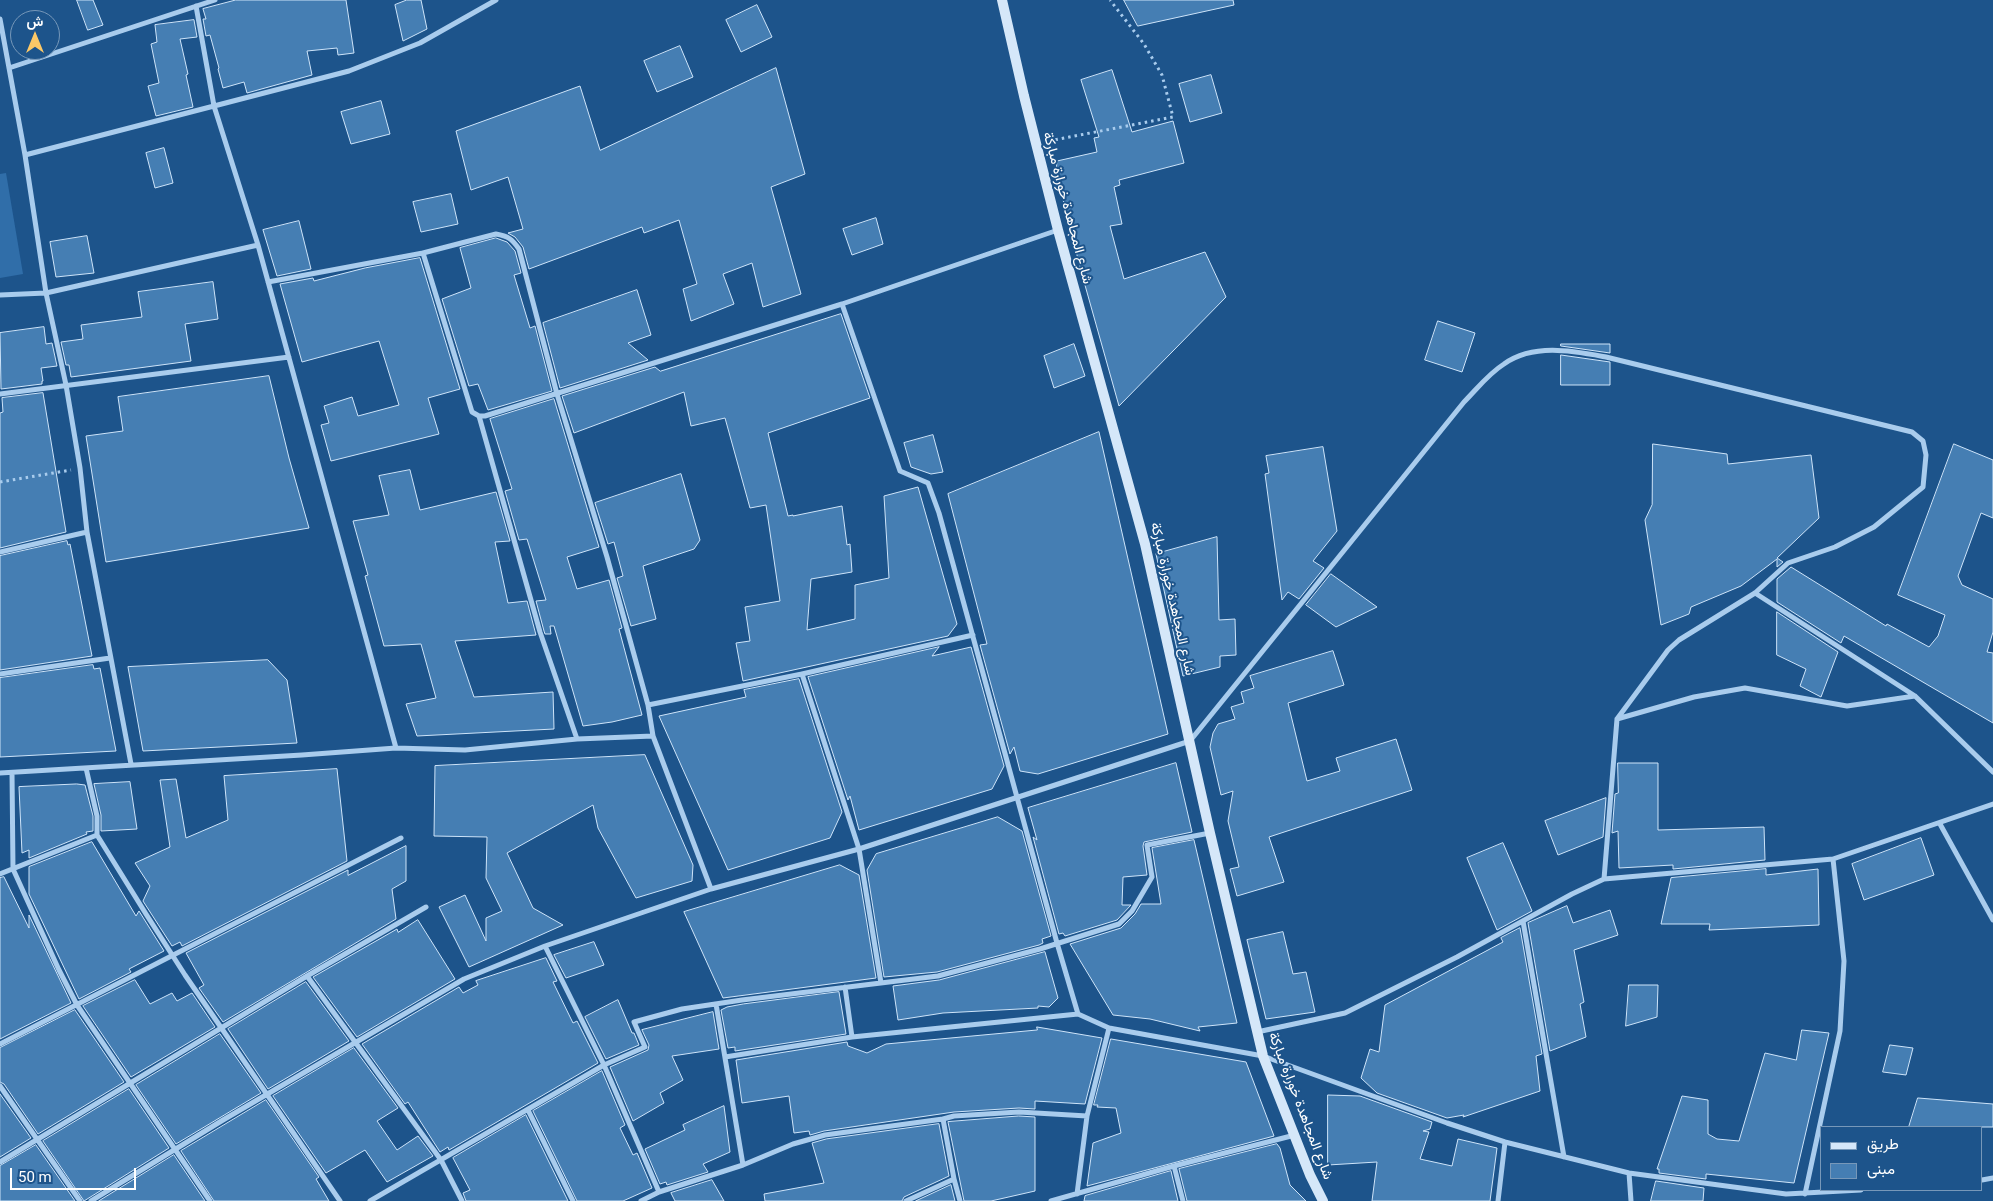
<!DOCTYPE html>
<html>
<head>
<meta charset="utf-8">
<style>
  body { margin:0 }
  #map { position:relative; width:1993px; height:1201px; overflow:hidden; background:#1d548b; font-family:Roboto,Vazirmatn,sans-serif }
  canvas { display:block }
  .legend { position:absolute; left:1820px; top:1126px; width:162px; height:65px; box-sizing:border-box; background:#1d548b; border:1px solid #7798b9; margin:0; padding:6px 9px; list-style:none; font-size:15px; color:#fff }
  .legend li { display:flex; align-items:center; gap:10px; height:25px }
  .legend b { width:25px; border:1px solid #7798b9 }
  .north { position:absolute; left:10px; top:10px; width:50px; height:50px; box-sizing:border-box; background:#1d548b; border:1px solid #7798b9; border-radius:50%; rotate:0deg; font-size:14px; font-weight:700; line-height:20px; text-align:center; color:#fff }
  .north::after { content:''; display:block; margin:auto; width:18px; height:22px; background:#fcc867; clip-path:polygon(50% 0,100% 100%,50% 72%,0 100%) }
  .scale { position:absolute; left:10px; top:1168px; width:126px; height:22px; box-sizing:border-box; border:2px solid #fff; border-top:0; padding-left:6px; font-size:15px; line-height:18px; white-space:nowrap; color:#fff; -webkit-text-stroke:4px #1d548b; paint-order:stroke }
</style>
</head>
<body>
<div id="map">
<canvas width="1993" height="1201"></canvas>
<ul class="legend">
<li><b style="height:6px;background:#d5e7f9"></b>طريق</li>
<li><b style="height:14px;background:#457eb3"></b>مبنى</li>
</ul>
<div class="north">ش</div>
<div class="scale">50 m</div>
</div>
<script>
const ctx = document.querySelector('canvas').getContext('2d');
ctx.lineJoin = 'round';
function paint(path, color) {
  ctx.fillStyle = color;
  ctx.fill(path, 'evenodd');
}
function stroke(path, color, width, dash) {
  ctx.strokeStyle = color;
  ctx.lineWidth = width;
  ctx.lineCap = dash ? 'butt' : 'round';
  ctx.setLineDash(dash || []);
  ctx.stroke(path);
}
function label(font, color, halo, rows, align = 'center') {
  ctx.font = font + ' Roboto,Vazirmatn,sans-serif';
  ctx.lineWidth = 4;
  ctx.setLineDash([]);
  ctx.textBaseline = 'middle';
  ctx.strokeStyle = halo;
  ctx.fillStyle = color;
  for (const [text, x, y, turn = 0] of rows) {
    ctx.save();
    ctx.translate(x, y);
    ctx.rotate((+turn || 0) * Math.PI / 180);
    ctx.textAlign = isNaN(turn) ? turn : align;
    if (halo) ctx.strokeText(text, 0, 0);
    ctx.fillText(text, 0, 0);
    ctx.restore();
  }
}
const green = new Path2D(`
  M6 173 23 274 0 278V174Z`);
const building = new Path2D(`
  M77 0H93L103 25 88 30Z
  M236 0H346L354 53 338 55 337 48 307 51 312 75 247 93 244 82 223 88 218 69 219 68 210 35 206 36 203 19H206L203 9Z
  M407 0H421L427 29 403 41 395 5Z
  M1124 0H1233L1234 5 1138 26Z
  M757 5 772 37 741 52 726 20Z
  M194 20 197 37 180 39 188 74 186 75 193 107 156 116 148 86 159 83 151 44 157 42 155 25Z
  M680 46 693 77 657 92 644 61Z
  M776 68 805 174 771 187 801 294 763 307 752 263 723 274 734 304 691 321 683 289 697 284 679 220 644 233 642 227 529 269 523 247 515 237 508 233 523 229 508 177 471 190 456 131 580 86 600 150Z
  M1112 70 1132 132 1173 121 1184 163 1119 180 1120 185 1114 187 1122 224 1110 226 1124 279 1205 252 1226 297 1119 406 1081 271 1056 172 1057 161 1097 152 1094 138 1099 137 1081 80Z
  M1211 75 1222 113 1190 122 1179 84Z
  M381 101 390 134 351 144 341 112Z
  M164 148 173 183 155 188 146 153Z
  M451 194 458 224 421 232 413 202Z
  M876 218 883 244 852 255 843 229Z
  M299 221 311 269 277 276 263 230Z
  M87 236 94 273 56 277 50 242Z
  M496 238 507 242 515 251 521 273 514 275 530 328 535 326 552 391 488 410 478 384 469 386 442 299 471 288 460 248Z
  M420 258 460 389 428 398 439 434 331 461 321 425 329 423 324 406 352 397 358 416 399 405 379 341 302 362 280 284 313 278 314 281 365 268Z
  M213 282 218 319 185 324 191 361 71 377 69 365H66L61 342 83 339 81 325 142 317 138 292Z
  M637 290 651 335 628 343 648 360 560 388 543 323Z
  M841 314 870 398 768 433 788 516 793 515V516L842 506 847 545 850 544 852 572 811 579 807 630 855 619V585L889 578 884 496 918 487 957 624 948 636 743 681 736 643 750 641 745 607 780 601 766 505 750 508 725 418 691 426 684 392 574 433 562 396 655 367 660 371Z
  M1438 321 1475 333 1462 372 1425 360Z
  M44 327 46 344 52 343 57 366 41 368 43 381H42V384L1 389 0 333Z
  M1074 344 1085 376 1054 388 1044 356Z
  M1561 344H1610V353L1561 346Z
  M1561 355 1610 362V385H1561Z
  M269 376 289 458 309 528 106 562 86 436 123 431 118 397Z
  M43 393 66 532 0 548V413L3 412 2 398Z
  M554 399 599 547 567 557 577 589 609 580 622 628 619 629 642 715 612 722 583 726 554 626H550L551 634H545L544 631 536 601 546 600 527 539 519 540 505 491 512 489 490 419Z
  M1099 432 1168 734 1038 774 1020 771 1014 747 1010 754 980 645 987 644 948 494Z
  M933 435 943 472 931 474 911 467 904 443Z
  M1653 444 1727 454 1728 464 1811 455 1819 518 1777 558 1783 562 1777 567V559L1741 586 1691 607 1689 614 1661 625 1645 520 1652 505Z
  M1954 444 1993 460V518L1981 513 1958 576 1962 585 1993 599V632L1987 652 1993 653V723L1844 636 1841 643 1777 602V579L1791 567 1886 626 1887 624 1929 647 1938 636 1945 615 1898 595Z
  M1323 447 1337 531 1313 561 1324 568 1299 599 1288 592 1282 600 1265 474 1269 473 1266 456Z
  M410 470 420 510 496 492 510 541 495 542 508 603 527 601 536 635 455 641 474 697 553 692 554 729 417 736 406 704 436 698 421 644 384 646 365 576 368 575 353 521 389 515 379 476Z
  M681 474 700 540 694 549 643 566 656 619 631 626 617 578 623 576 614 542 608 544 595 503Z
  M1217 537 1219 620 1235 619 1236 655 1220 656V667L1183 676 1156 554Z
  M67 541 68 545 70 544 92 656 0 670V556Z
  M1331 574 1377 607 1336 627 1306 605Z
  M1777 612 1838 652 1821 697 1800 686 1806 669 1777 655Z
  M939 647 932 656 971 647 1004 766 992 789 859 830 850 796 848 800 808 677Z
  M1333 651 1344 685 1288 703 1307 781 1340 771 1336 758 1396 739 1412 790 1269 837 1284 882 1237 896 1230 869 1239 867 1228 821 1233 791 1221 795 1210 747 1213 733 1218 724 1235 719 1231 707 1244 703 1241 692 1254 688 1250 676Z
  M268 660 287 680 297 743 143 751 128 667Z
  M93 665 94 669 100 668 116 751 0 757V678Z
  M799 679 842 812 830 838 728 870 659 716 746 697 744 690Z
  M645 755 693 865 692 881 636 898 598 828 593 805 507 853 533 908 563 925 469 967 439 907 465 895 486 941V918L502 911 486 878 487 837 434 836 435 766Z
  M1176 763 1192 832 1144 842 1143 846 1147 875 1123 877 1122 905H1131L1117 920 1065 936 1063 933 1059 934 1033 837 1037 840 1028 808Z
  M1618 763H1658V830L1764 827 1765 860 1673 869V865L1619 868 1618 831 1612 833 1615 794 1618 793Z
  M337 769 347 861 182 946 180 942 172 946 143 901 150 886 135 863 170 847 160 780 176 779 186 838 228 820 224 776Z
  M130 782 137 829 101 831V815L94 784Z
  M77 784 85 785 93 816V831L86 832 87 834 29 858V850L22 853 19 787Z
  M1606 798 1603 837 1558 855 1545 821Z
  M998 817 1022 831 1051 936 1042 939 1043 943 1039 945 937 972 884 977 867 870 876 854Z
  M1921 838 1934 875 1864 900 1852 864Z
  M1194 840 1237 1023 1198 1027 1200 1031 1150 1019 1113 1015 1070 944 1121 928 1135 914 1141 904H1161L1152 848Z
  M92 842 136 916 139 911 164 951 129 969 131 972 79 999 29 894V867Z
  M1503 843 1532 911 1497 930 1467 858Z
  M406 846V881L392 889 396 919 223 1022 199 988 204 985 186 953 348 870V875Z
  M840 865 859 875 876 978 723 998 684 912Z
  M1766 869V875L1818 869 1819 925 1709 930 1710 924H1661L1671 878Z
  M4 877 29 928V915L71 1003 0 1039V878Z
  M1567 906 1573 923 1610 910 1618 935 1574 950 1584 1002 1580 1004 1586 1037 1550 1051 1528 923Z
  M418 920 455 979 357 1037 313 977 397 929 398 932Z
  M1520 928 1542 1054 1536 1056 1540 1091 1463 1117 1464 1115 1447 1118 1377 1093 1361 1078 1370 1049 1379 1052 1385 1005 1503 942 1501 938Z
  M1283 932 1293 974 1306 972 1315 1012 1266 1019 1247 940Z
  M594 942 604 965 566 978 554 955Z
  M1045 952 1058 998 1049 1007 1038 1006V1008L943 1013 898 1020 893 986 939 980Z
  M546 958 557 981 553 982 573 1023 577 1021 598 1063 449 1150 448 1147 440 1152 408 1102 405 1104 362 1044 459 987 463 993 478 985 476 981Z
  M135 980 150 1004 172 993 177 1001 192 993 215 1027 131 1077 83 1006Z
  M306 982 349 1041 268 1089 228 1029Z
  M1629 985H1658L1657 1017 1626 1026Z
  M839 992 846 1034 735 1051V1047L728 1048 721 1010 727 1007 743 1004Z
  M618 1000 632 1033H634L639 1045 606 1059 585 1017Z
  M75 1010 124 1082 38 1134 4 1084 0 1082V1048Z
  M713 1012 719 1049 672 1056 683 1080 660 1093 664 1103 633 1121 610 1067 648 1050 649 1045 642 1030Z
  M1037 1027 1102 1038 1085 1104 1035 1101V1109L1019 1108 954 1112 824 1131 810 1135 809 1131 794 1133 789 1096 742 1103 736 1060 847 1042 848 1046 867 1053 886 1044 1037 1030Z
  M1802 1030 1829 1033 1794 1183 1706 1174V1179L1659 1173V1169H1657L1682 1096 1708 1100V1134L1717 1139 1739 1141 1765 1053 1796 1060Z
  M220 1034 261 1093 176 1144 136 1085Z
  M1111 1039 1246 1062 1274 1136 1087 1186 1093 1143 1121 1133 1116 1108 1097 1107 1098 1105H1094Z
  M1890 1045 1913 1048 1906 1075 1883 1072Z
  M354 1048 398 1108 377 1121 397 1150 418 1136 433 1156 387 1182 365 1150 326 1173 273 1096Z
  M602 1071 625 1125 620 1128 633 1155 637 1153 652 1188 623 1201H577L533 1111Z
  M129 1089 169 1148 84 1201 43 1141Z
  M0 1094 31 1138 0 1157Z
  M1328 1095 1360 1096 1432 1122 1430 1129 1423 1131 1429 1132 1420 1159 1452 1166 1458 1139 1497 1148 1490 1201H1372L1377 1162 1328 1165Z
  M1918 1098 1993 1104V1127H1909Z
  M266 1100 319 1177 316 1179 329 1201H214L181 1151Z
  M724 1106 730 1152 703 1164 708 1172 667 1185 666 1182 660 1184 645 1149 685 1130 683 1125Z
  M526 1115 568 1201H466L463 1193 470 1190 453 1158Z
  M1019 1116 1035 1117V1191L991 1201H964L948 1122Z
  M939 1124 949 1176 904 1197 902 1201H765L764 1194 824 1183 812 1143 826 1139Z
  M1277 1144 1280 1148 1290 1185 1306 1201H1187L1179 1169Z
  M36 1145 75 1201H0V1166Z
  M174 1155 205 1201H99Z
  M1171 1171 1178 1201H1084L1085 1196Z
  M712 1180 724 1201H675L671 1193Z
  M1656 1181 1704 1188 1703 1201H1651Z
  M951 1185 955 1201H916Z`);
const path = new Path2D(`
  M1049 141 1173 117 1162 75 1144 44 1110 0
  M0 482 71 470`);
const street = new Path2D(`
  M196 6 214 106 258 245 396 748
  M0 19 25 155 46 293 66 385 80 468 87 532 131 764
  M9 68 215 0
  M25 155 349 71 420 43 496 0
  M1058 230 842 304 900 471 928 483 939 513 1057 943 1078 1014
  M423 253 496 234C508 236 512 239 519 249L557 394 607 557 648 705 653 736 711 889
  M268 282 423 253 472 412 479 416H485L842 304
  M0 295 46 293 258 245
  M0 394 289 357
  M479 416 540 632 577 739
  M0 552 87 532
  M1755 593 1915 696 1993 772
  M0 674 110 658
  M802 674 859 849 881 983
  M648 705 802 674 973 635
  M1617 719 1694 697 1745 688 1847 706 1915 696
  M86 768 97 816V835L146 914 185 975 340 1201
  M0 773 302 755 396 748 465 750 577 739 653 736
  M12 773 13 869 59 970 77 1005 210 1201
  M1940 824 1993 920
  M0 874 97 835
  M1523 921 1564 1157
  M545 946 604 1065 659 1192
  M307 976 441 1160 462 1201
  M845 987 852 1037
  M716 1004 743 1165
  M1257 1032 1345 1013 1457 957 1572 894 1604 879 1833 859 1993 804
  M0 1044 401 838
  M725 1057 852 1037 1078 1014 1109 1028 1263 1056 1447 1123 1505 1142 1629 1173 1786 1194 1861 1190
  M0 1086 80 1201
  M528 1110 573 1201
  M0 1162 307 976 426 907
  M1174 1166 1183 1201
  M1629 1173 1631 1201
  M954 1179 943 1119 954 1116 1019 1112 1087 1116
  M1982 1180 1993 1178
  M1077 1194 1087 1116 1109 1028
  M1805 1194 1840 1031 1844 961 1833 859
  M91 1201 223 1120 464 979 545 946 711 889 859 849 1190 741 1464 402C1477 389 1488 374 1504 364 1534 343 1573 351 1606 357L1912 432 1923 441 1926 455 1923 487 1874 527 1835 547 1788 563 1755 593 1679 640 1668 650 1617 719 1604 879
  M370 1201 604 1065 645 1047 634 1022 682 1009 742 1000 938 976 1040 949 1119 924 1132 911 1152 877 1147 845 1210 833
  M641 1201 659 1192 743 1165 793 1144 825 1135 943 1119
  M906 1201 954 1179 960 1201
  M1051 1201 1174 1166 1295 1135
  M1498 1201 1505 1142`);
const secondary = new Path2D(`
  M1002 0 1024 96 1058 230 1145 544 1210 833 1263 1056 1310 1175 1323 1201`);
const streetNames = [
  ["شارع المجاهدة خورارة مباركة",1067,208,75],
  ["شارع المجاهدة خورارة مباركة",1172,599,77],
  ["شارع المجاهدة خورارة مباركة",1300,1106,69]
];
paint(green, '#306ea9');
paint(building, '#457eb3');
stroke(building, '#cee4f9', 1);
stroke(path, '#a9cced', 3, [2.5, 4]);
stroke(street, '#a9cced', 5);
stroke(secondary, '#d5e7f9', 10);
label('14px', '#fff', '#1d548b', streetNames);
</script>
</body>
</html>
